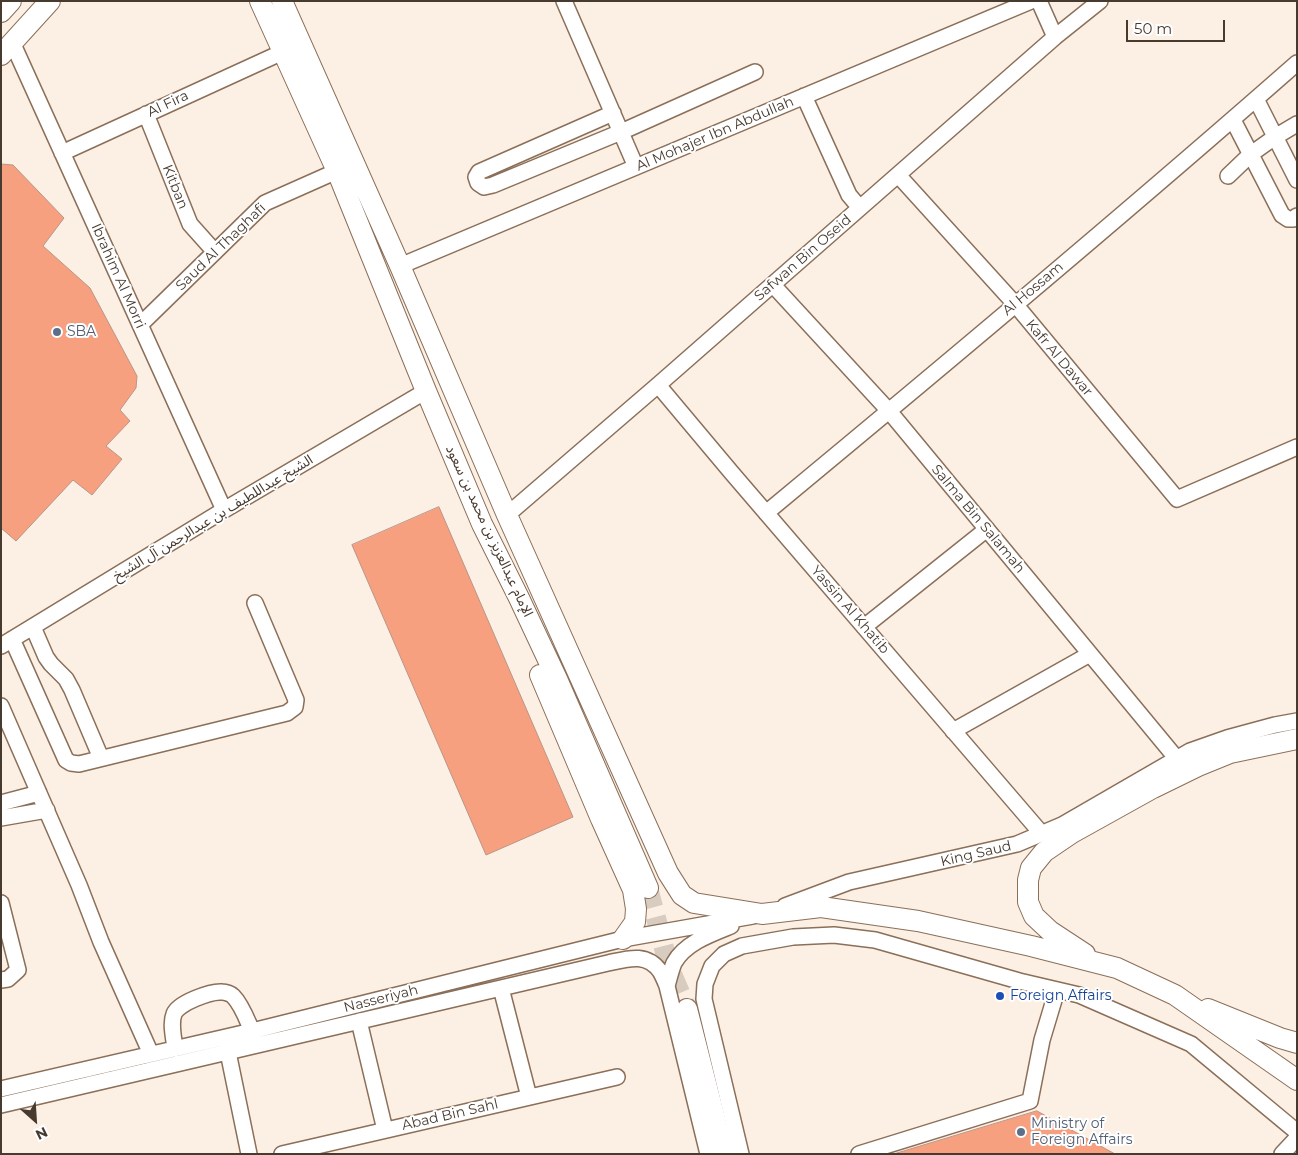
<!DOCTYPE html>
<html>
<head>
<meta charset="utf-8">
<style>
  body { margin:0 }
  #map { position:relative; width:1298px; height:1155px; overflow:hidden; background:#fcefe4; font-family:Montserrat,sans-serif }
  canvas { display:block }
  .frame { position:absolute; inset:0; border:2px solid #473a2f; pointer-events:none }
  .north { position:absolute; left:10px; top:1095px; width:50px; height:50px; -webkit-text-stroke:4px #fff; paint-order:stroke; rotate:154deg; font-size:14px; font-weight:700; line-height:20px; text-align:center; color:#473a2f }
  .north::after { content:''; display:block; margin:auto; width:18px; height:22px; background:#473a2f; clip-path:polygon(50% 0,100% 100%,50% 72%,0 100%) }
  .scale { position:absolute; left:1126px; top:20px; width:99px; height:22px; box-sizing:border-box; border:2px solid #473a2f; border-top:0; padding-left:6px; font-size:15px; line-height:18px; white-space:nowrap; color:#473a2f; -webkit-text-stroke:4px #fff; paint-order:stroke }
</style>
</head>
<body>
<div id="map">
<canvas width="1298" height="1155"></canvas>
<div class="frame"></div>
<div class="north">N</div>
<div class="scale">50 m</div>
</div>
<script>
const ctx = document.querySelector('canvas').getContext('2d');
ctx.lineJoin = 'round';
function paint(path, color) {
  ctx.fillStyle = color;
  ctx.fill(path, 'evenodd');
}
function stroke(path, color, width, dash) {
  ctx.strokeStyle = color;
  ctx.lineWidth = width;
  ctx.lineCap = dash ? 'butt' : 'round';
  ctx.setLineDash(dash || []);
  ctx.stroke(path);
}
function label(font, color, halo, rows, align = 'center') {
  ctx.font = font + ' Montserrat,"Noto Sans Arabic",sans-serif';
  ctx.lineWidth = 4;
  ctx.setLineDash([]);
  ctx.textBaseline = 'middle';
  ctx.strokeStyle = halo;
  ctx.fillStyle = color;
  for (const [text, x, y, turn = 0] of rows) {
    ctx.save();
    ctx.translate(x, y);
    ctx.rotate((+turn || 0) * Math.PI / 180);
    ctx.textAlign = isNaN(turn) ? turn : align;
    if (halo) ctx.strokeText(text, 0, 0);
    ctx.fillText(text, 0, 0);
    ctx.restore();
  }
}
const building = new Path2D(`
  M1 164 13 165 64 218 43 246 90 288 137 376 136 388 120 410 130 421 106 446 122 459 92 495 73 480 16 541 1 528Z
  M439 507 573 817 486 855 352 545Z
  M1037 1111 1115 1154H894Z`);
const majorTunnel = new Path2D(`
  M648 888 669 967 687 1009`);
const minor = new Path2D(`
  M564 1 636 167
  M1039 1 1055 37
  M12 42 224 510
  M804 96 849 195 860 208
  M1256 99 1297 180
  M613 113 479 172 476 177 478 183 484 187 493 185 621 132 755 72
  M146 114 190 224 215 252
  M1233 120 1282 215 1288 219H1293L1297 216
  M62 153 274 56
  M898 175 1015 304 1177 499 1297 447
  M1228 176 1251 154 1275 137 1297 124
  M400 266 1031 1
  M773 285 889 411 1177 759
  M140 325 265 203 337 171
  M658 385 731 472 1042 834
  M766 513C945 365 1123 216 1297 63
  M507 515 658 385 1055 37 1100 1
  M33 627 46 657 51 664 66 679 72 690 101 758
  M864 627 987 529
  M12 639 66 760 71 763 79 764 287 713 295 707 296 700 255 603
  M1 646 224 510 426 391
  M1 706 79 885 101 942 151 1054
  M953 731 1090 654
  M1 803 39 793
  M1 818 47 810
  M1 903 18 970 8 979 1 980
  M785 906 849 882 1017 844 1062 825 1190 751 1227 738 1275 725 1297 721
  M667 986C669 979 671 970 674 963 685 943 711 934 731 926
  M501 988 529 1097
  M359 1021 385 1130
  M175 1049C174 1038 170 1024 174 1014 178 1003 211 991 222 992 226 992 231 994 233 996 242 1005 247 1020 252 1031
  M228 1052 249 1154
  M1 1089 252 1031 623 939 753 916
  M1 1105 608 963C627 959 646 952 660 971 663 976 665 981 667 986L708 1154
  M282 1154 617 1077
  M741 1154 704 999 705 984 712 966 724 954 742 946 793 937 834 935 875 940 1019 981 1079 995 1191 1044 1297 1132
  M859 1154 1030 1101 1042 1040 1057 990
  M1282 1154 1297 1138`);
const major = new Path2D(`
  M260 1 337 171 426 391 482 524 519 598 557 679 648 888
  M282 1 400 266 507 515 668 873 682 895 694 903 762 914 821 907 918 921 1031 946 1117 968 1175 995 1297 1080
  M1 12 11 1
  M1 55 50 1
  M540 675 601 819 633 890 636 909 635 922 623 939
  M1085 954 1050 931 1034 916 1028 902V880L1031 868 1044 852 1072 833 1153 788 1198 766 1230 753 1297 739
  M687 1009 724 1154
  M1208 1009 1280 1038 1297 1043`);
const markers = [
  [57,332,5,"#5c6f8a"],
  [1000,996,5,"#1a4fb4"],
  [1021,1132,5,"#5c6f8a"]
];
const streetNames = [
  ["Al Fira",168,104,-25],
  ["Al Mohajer Ibn Abdullah",715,134,-23],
  ["Kitban",175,187,68],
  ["Saud Al Thaghafi",221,247,-44],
  ["Safwan Bin Oseid",803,258,-41],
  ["Ibrahim Al Morri",118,276,66],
  ["Al Hossam",1033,289,-40],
  ["Kafr Al Dawar",1059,358,50],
  ["الشيخ عبداللطيف بن عبدالرحمن آل الشيخ",213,518,-31],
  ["Salma Bin Salamah",978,519,50],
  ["الإمام عبدالعزيز بن محمد بن سعود",489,531,65],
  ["Yassin Al Khatib",850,610,49],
  ["King Saud",976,854,-13],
  ["Nasseriyah",381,999,-14],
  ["Abad Bin Sahl",450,1115,-13]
];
const serviceNames = [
  ["SBA",67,332],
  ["Ministry of",1031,1124],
  ["Foreign Affairs",1031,1140]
];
const transitNames = [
  ["Foreign Affairs",1010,996]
];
paint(building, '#f7a080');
stroke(building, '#ba9486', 1);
stroke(majorTunnel, '#d8cbc0', 20, [20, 10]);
stroke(minor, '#8b6f58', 18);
stroke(major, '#8b6f58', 22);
stroke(minor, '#fff', 15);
stroke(major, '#fff', 20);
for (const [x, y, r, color] of markers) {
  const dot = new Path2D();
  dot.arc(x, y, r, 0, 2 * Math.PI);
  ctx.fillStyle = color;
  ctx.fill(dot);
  stroke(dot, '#fff', 2);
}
label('14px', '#473a2f', '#fff', streetNames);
label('14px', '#4e5e75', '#fff', serviceNames, 'left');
label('14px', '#164399', '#fff', transitNames, 'left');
</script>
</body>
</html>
